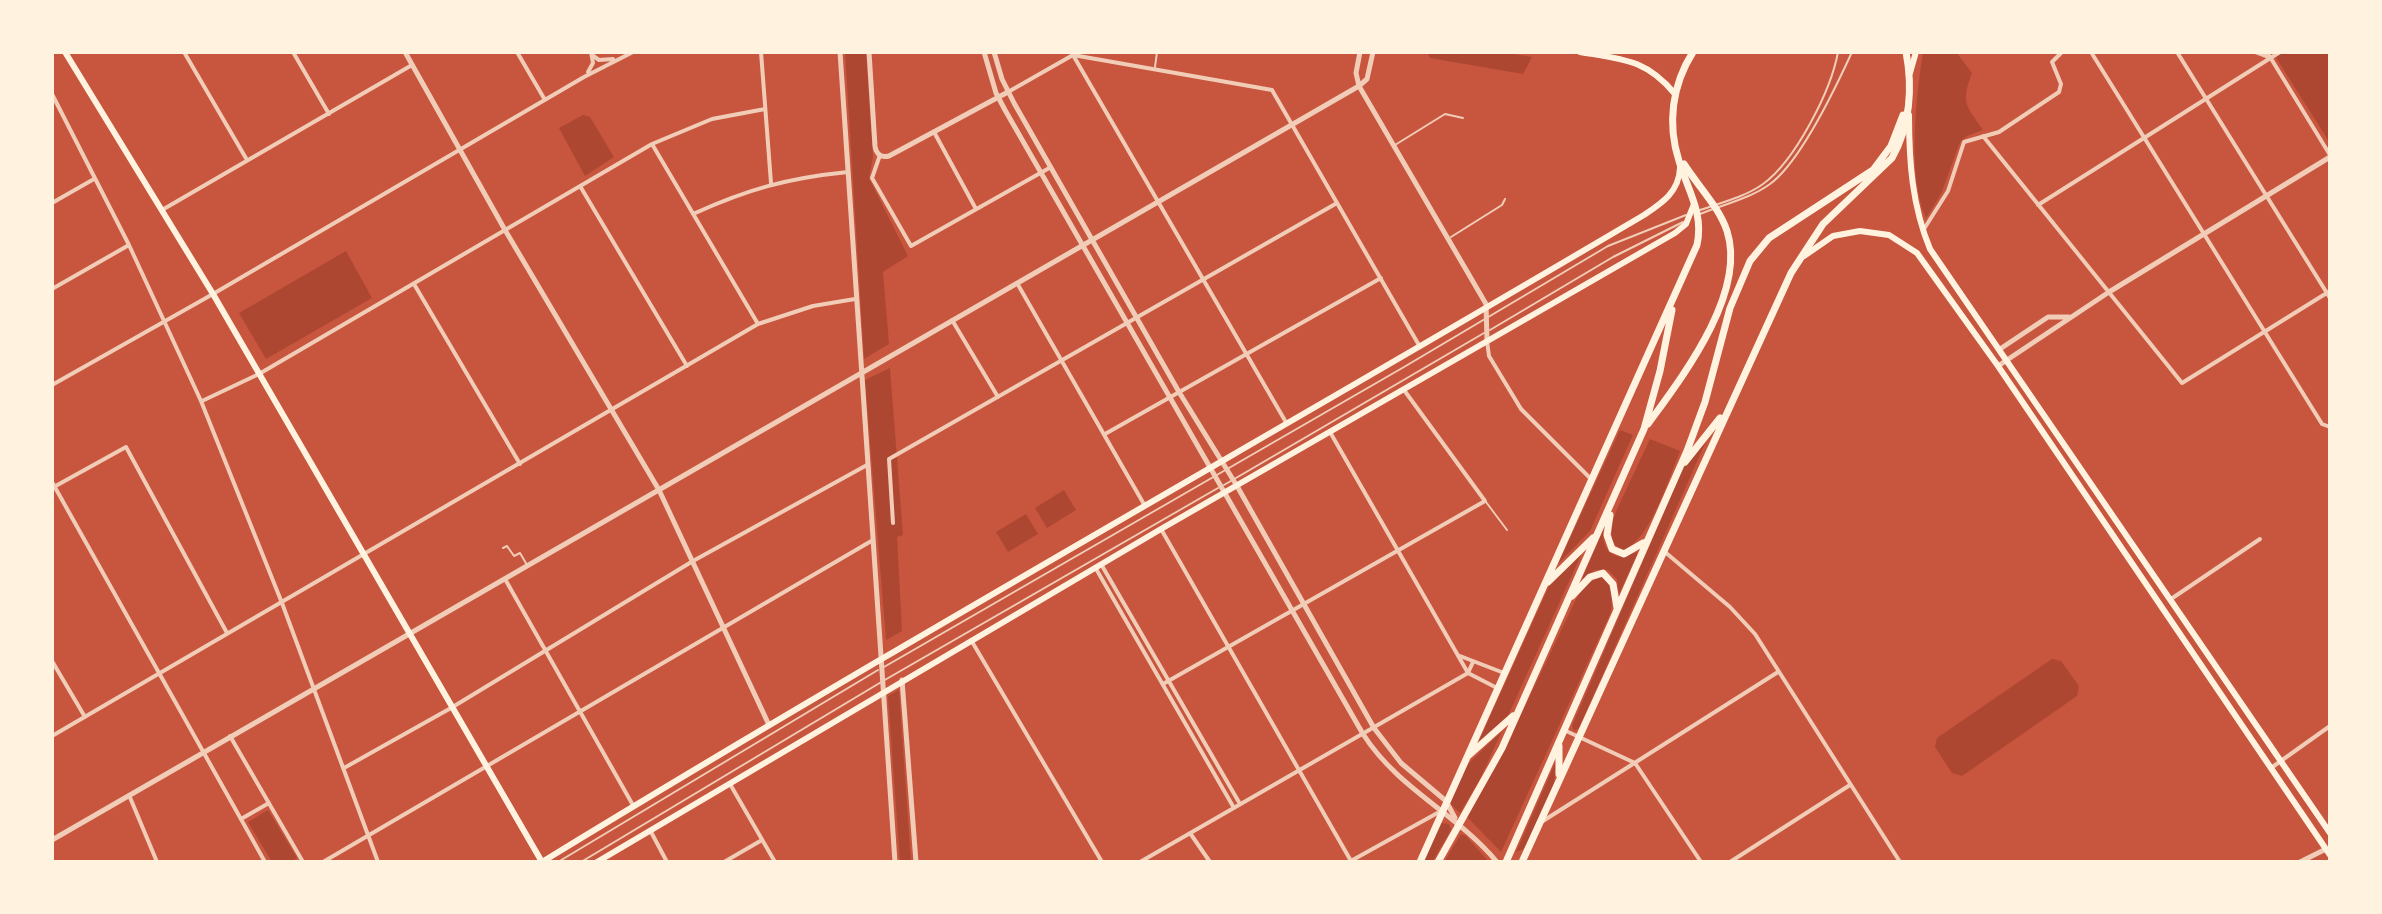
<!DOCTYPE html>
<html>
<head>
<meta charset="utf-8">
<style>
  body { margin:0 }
  #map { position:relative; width:2382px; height:914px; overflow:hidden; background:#c8553d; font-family:"Noto Serif",serif }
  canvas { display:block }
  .frame { position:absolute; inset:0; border:54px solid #fff3e0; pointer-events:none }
</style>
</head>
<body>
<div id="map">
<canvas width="2382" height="914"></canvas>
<div class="frame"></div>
</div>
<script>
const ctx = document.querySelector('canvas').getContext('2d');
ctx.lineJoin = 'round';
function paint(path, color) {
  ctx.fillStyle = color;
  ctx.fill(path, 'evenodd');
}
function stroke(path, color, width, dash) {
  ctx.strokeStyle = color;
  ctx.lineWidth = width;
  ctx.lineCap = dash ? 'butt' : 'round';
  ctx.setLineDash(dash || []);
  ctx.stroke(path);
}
const green = new Path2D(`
  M845 52H866L873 157 869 178 908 256 883 272 889 344 864 359Z
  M1427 52H1502L1532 57 1523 74 1430 58Z
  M1923 52H1956L1972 73C1960 104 1967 106 1983 130L1967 136 1960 142 1941 194 1926 218C1907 176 1916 97 1923 52Z
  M2282 52H2330V143L2275 56Z
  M583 115 590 117 614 157 585 176 559 128Z
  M346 251 372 298 266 359 239 313Z
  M890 368 903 535 897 537 902 631 886 640 865 380Z
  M1620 430 1633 435 1590 531 1558 564Z
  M1650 439 1680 451C1670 475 1648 547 1621 550L1612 542V523L1617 509Z
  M1707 439 1579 728 1574 731 1572 726 1682 470Z
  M1064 490 1076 510 1047 528 1035 508Z
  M1026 514 1038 534 1008 552 996 532Z
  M1603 530C1603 545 1606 555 1622 557L1638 552 1619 594 1617 579 1608 570H1595L1582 579Z
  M1582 553 1507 718 1477 745 1550 584Z
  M1600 577 1608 582 1612 596 1611 612 1501 852 1467 817 1499 761 1576 599 1585 585Z
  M2052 659 2061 661 2079 686 2077 696 1962 776 1952 773 1935 747 1937 738Z
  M899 690 911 862H900L888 696Z
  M1502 731 1480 779 1460 813 1449 803 1468 764Z
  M1556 761 1554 783 1524 849 1516 852Z
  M268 810 297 858 291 862H272L248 822Z
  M1440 823 1449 824 1451 830 1432 862H1423Z
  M1461 834 1466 836 1489 862H1444Z`);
const service = new Path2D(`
  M1155 67 1157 52
  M1395 145 1445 114 1463 118
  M1719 207C1736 201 1755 195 1770 184 1800 162 1836 87 1852 52
  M1700 210C1720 203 1745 197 1763 184 1795 161 1831 91 1838 52
  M1700 214 1713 209
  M1451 237 1502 205 1505 199
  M1490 330 1613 257 1683 222
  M1224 485 1484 333
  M1486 502 1507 530
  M503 548 507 546 514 556 520 553 527 565
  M884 667 1404 367 1608 246 1686 215
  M558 862 878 670
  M581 862 883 681 1218 488`);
const minor = new Path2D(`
  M184 52 247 160
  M293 52 329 114
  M517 52 545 100
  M761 52 771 183
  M1074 52 1073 55 1287 424
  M2091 52 2322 424 2330 427
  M2177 52 2330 298
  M2255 52 2271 58
  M2267 52 2330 155
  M592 55 599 60 613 59
  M588 72 593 63 591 52
  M1008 92 1073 55 1272 90 1420 347
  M52 94 129 245 201 401 282 603 378 862
  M934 132 976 209
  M1983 136 2182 383 2330 291
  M652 144 758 324
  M880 155 872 178 911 246 1051 167
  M580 186 687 366
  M52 203 94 179
  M2038 205 2280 52
  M162 210 412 65
  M693 214C748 189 788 178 848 172
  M1924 229 1948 191 1964 142 1999 132 2059 92 2061 84 2052 62 2062 52
  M1017 283 1145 506
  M414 284 520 464
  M52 289 129 245
  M952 320 998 397
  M1487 341 1489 356 1521 409 1591 479
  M52 385 213 294 584 77 633 52
  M202 401 259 374 652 144 712 119 765 109
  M1330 432 1468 673 1497 688
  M1105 434 1381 278
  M52 482 265 862
  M52 488 126 447 227 633
  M893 523 889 459 1337 203
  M1161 529 1351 861
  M1665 552 1730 607 1755 634 1900 862
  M1101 564 1240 804
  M1095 567 1234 808
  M505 579 634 807
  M2171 599 2260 539
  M971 640 1102 862
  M1460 656 1504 673
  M52 661 85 717
  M1163 684 1485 501 1404 390
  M1564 730 1635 763 1701 862
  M52 736 758 324 813 306 855 299
  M230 736 303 862
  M344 768 451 708 693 561 867 465
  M2271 768 2330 726
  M730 784 775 862
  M129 795 157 862
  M241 819 269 803
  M1543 821 1778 672
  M650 830 667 862
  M1190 833 1210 862
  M323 862 873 540
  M724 862 762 840
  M1140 862 1468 673 1473 662
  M1349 862 1441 811
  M1730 862 1850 785`);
const tertiary = new Path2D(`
  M405 52 505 230 659 490 769 725
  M840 52 895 862
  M869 52 875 146C876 154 881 158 889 156L1008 92
  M984 52 996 93 1005 110 1363 734C1399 790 1455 812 1497 862
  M994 52 1002 79 1014 103 1179 392 1237 486 1374 728 1401 763 1446 801 1455 818
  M1360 52 1356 73 1359 86 1486 304 1487 341
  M2000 349 2048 317H2069
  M1998 366 2109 292 2330 157
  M902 680 916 862
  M52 840 1359 86 1367 79 1373 52
  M2300 862 2326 849`);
const secondary = new Path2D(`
  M65 52 213 294 542 862
  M1909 115C1909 162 1912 205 1930 249L2330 833
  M1804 256 1833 236 1860 231 1889 235 1917 253 1998 366 2330 855`);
const primary = new Path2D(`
  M1580 52C1622 59 1646 59 1675 94
  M1910 73 1916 52
  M542 862C905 640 1277 432 1644 215 1662 203 1679 192 1680 168
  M597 862 1161 529 1675 233 1686 224 1694 204`);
const trunk = new Path2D(`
  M1648 424C1683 376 1747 293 1727 231 1719 207 1698 186 1684 164
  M1685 462 1720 418
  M1610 515 1607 535 1612 549 1624 554 1643 543
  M1548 582 1593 538
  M1572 596 1590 577 1603 573 1613 584 1617 608
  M1468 756 1513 716
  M1559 774V746
  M1420 862 1697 245C1704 213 1688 191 1679 161 1667 124 1672 85 1693 52
  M1438 862 1502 748 1644 429 1660 371 1672 310
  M1506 862 1687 451 1705 402 1730 308 1750 261 1769 238 1873 170 1891 146 1903 115
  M1522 862 1791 273 1823 224 1892 158C1910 126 1913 88 1906 52`);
paint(green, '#ae4732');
stroke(service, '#f1ccb7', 2);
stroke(minor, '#f1ccb7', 4);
stroke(tertiary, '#f1ccb7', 5);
stroke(secondary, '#fff3e0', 6);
stroke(primary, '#fff3e0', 6);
stroke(trunk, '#fff3e0', 7);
</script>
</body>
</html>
